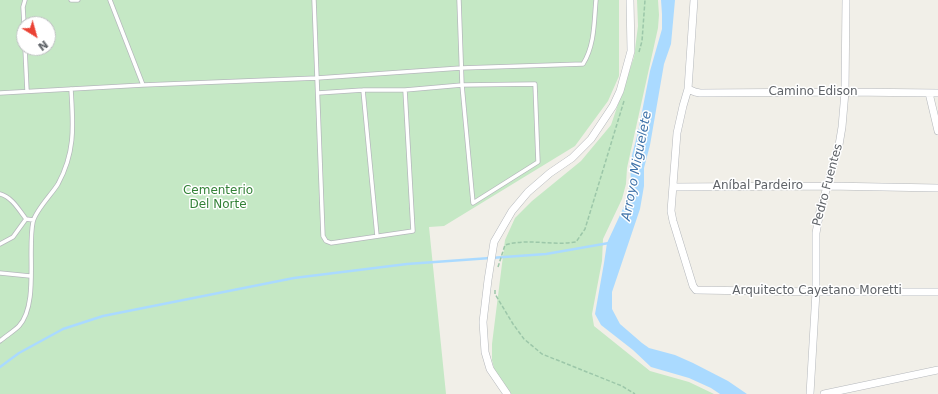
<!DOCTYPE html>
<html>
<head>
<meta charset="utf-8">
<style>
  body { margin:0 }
  #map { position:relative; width:938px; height:394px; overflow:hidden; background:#f1efe8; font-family:"DejaVu Sans",sans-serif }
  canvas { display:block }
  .north { position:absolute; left:16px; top:16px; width:40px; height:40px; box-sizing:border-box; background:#fff; border:1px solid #bfc1c3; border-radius:50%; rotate:143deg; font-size:11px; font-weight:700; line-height:16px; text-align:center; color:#5f6368 }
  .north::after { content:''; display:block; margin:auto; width:14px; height:18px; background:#ea4335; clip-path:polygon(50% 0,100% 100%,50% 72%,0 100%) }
</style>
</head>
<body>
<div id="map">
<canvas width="938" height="394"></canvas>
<div class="north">N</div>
</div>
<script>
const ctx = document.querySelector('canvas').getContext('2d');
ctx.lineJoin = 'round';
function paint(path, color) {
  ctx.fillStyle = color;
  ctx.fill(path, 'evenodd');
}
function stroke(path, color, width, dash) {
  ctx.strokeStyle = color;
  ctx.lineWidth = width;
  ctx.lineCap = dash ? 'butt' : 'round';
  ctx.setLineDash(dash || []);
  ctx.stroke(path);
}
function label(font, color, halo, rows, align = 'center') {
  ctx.font = font + ' "DejaVu Sans",sans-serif';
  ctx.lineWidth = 3;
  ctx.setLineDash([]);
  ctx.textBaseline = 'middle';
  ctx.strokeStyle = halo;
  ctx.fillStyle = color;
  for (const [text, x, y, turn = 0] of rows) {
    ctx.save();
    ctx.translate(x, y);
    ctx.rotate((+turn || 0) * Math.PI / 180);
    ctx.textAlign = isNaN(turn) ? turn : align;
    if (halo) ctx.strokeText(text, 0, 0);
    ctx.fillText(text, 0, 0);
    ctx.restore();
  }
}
const green = new Path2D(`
  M0 0H619V76L608 101 575 146 444 226 429 227 446 394H0ZM24 24H48V48H24Z
  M637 0H658L659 15 658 28 627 168 626 184 622 199 603 239 602 261 592 314 594 326 650 371 689 382 714 394H510L496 377 492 360V344L505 240 515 218 532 201 581 161 611 125 634 57 638 26Z`);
const water = new Path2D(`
  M661 0H675L671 44 664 64 650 145 644 168V186L640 209 612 292V309L620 324 642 343 649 348 675 355 693 363 728 381 747 394H720L711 388 689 378 651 367 633 350 601 325 595 314 604 263 607 243 627 200 631 180 630 167 632 155 638 132 650 71 662 29V14Z`);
const stream = new Path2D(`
  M0 367 19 353 63 329 103 316 294 278 407 264 546 254 609 243`);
const path = new Path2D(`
  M639 52 642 41 645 0
  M498 267 505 245C528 238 552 246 576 242L585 229 624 101
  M495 290V294L513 324 524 339 542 354 622 386 635 394`);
const service = new Path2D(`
  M71 0H78
  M110 0 143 85
  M314 0 323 236 326 241 331 243 413 231 405 90
  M24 24 23 7 25 0
  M25 48 27 91
  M363 90 377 236
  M0 93 143 85 317 78 461 68 583 64C595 45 594 21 596 0
  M318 93 363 90H405L462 85 535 84 538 162 473 203 462 85 459 0
  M0 194C12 197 19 210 26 219L33 220
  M0 244 13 237 26 219
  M0 273 30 276
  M0 341C6 336 14 331 19 326 39 304 27 250 33 222 35 211 52 194 58 184 76 151 73 124 71 89`);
const minor = new Path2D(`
  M694 0 688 89 683 106 677 133 671 211 673 221 693 286 696 290 816 292H938
  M688 89 695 92 700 93 845 92 938 93
  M929 93 938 131
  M673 187 827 186 938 188
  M507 394 490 369 485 352 483 322 488 280 494 242 512 211 528 192 550 173 572 158 591 139 613 106 620 91 631 51 630 0
  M810 394 816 292V233L820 211 839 145 842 127 845 92 846 0
  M824 394 938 370`);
const streetNames = [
  ["Camino Edison",813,92],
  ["Pedro Fuentes",828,185,-75],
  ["Aníbal Pardeiro",758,186],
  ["Arquitecto Cayetano Moretti",817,291]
];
const parkNames = [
  ["Cementerio",218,191],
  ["Del Norte",218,205]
];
const waterNames = [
  ["Arroyo Miguelete",637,166,-79]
];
paint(green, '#c5e8c5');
paint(water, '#aadaff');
stroke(stream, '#aadaff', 2.5);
stroke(service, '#b5b8bc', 5);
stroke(minor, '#b5b8bc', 8);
stroke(path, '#9cc7a9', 1.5, [4, 2]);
stroke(service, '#fff', 3.5);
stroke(minor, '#fff', 7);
label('12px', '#5f6368', '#fff', streetNames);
label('12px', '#348238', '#fff', parkNames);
label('italic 13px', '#4174aa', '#fff', waterNames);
</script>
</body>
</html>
